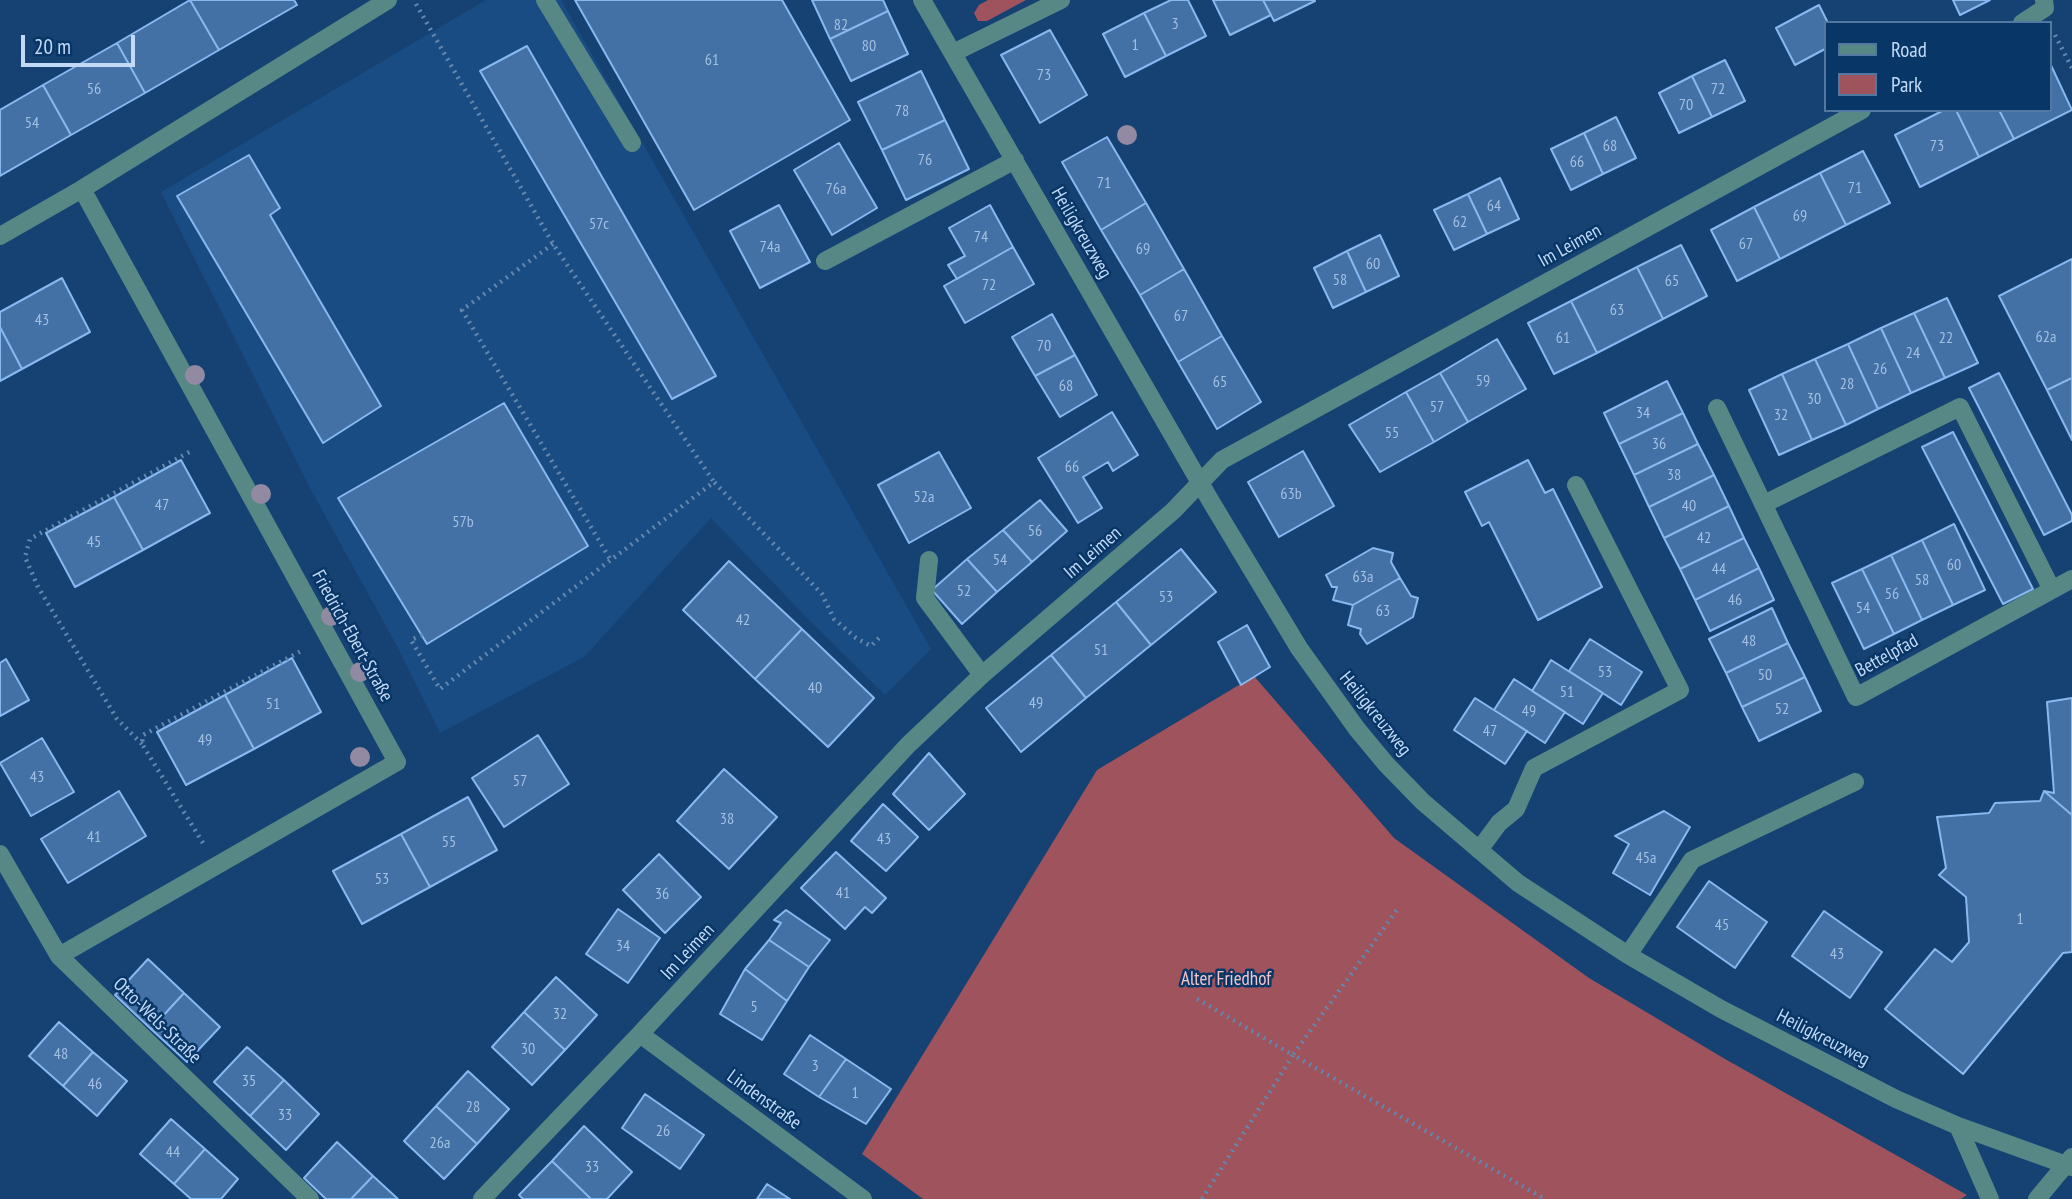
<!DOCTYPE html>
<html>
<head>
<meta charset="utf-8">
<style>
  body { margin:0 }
  #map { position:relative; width:2072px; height:1199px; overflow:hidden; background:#154273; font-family:"PT Sans Narrow",sans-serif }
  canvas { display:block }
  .legend { position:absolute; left:1824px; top:21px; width:228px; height:91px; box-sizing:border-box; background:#083767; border:2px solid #5278a1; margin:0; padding:9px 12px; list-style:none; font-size:21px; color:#c2daf7 }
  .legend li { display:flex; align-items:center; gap:14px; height:35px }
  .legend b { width:35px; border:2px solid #5278a1 }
  .scale { position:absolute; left:21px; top:35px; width:114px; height:32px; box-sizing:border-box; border:4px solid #c2daf7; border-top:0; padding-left:9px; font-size:21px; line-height:24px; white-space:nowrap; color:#c2daf7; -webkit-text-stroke:5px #083767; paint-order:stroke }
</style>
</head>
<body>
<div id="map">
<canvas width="2072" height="1199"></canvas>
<ul class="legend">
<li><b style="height:9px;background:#578886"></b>Road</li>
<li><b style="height:19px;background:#9f535c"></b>Park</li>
</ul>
<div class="scale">20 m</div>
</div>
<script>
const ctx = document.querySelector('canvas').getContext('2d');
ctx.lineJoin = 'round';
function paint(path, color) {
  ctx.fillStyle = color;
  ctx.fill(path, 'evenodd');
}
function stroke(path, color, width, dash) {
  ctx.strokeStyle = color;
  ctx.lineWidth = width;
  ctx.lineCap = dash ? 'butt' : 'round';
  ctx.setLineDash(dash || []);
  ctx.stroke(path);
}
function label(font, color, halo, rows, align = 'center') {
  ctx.font = font + ' "PT Sans Narrow",sans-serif';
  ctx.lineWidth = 5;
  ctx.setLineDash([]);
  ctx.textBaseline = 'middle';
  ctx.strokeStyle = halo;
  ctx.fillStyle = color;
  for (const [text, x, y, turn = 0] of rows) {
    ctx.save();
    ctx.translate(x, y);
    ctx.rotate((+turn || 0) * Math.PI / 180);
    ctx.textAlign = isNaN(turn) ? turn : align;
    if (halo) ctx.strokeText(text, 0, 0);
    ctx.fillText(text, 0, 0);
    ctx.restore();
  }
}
const built = new Path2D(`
  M486 0H561L931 649 885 695 806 617 711 518 584 657 440 733 398 648 311 490 161 192Z`);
const green = new Path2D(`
  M988 0H1026L987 21H978L974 13 979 5Z
  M1254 676 1394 838 1589 978 1725 1059 1967 1195 1961 1199H923L862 1154 1097 770Z`);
const building = new Path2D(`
  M190 0 219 50 145 93 117 43Z
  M190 0H294L297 5 219 50Z
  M575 0H782L850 120 694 210Z
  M812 0H883L888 11 830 39Z
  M1171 0H1188L1206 36 1166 56 1144 13Z
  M1213 0H1263L1271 15 1230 35Z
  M1263 0H1314L1315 1 1274 21Z
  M1953 0H1990L1960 15Z
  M1819 5 1828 23H1825V49L1795 65 1776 28Z
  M888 11 908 54 851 81 830 39Z
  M1144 13 1166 56 1125 77 1103 34Z
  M1050 30 1087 95 1040 123 1001 55Z
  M117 43 145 93 71 135 43 85Z
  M527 46 716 376 672 399 480 71Z
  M1725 60 1745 101 1712 117 1692 76Z
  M2049 61 2072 110 2014 139 1999 110H2049Z
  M921 71 945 120 882 150 858 102Z
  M1692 76 1712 117 1679 133 1659 93Z
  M43 85 71 135 0 176V110Z
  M1944 110H1956L1979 157 1920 187 1895 135Z
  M1956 110H1999L2014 139 1979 157Z
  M1616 117 1636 158 1603 174 1584 133Z
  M945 120 969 169 906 200 882 150Z
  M1584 133 1603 174 1571 190 1551 149Z
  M1107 137 1146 203 1101 230 1062 162Z
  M839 143 877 208 832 235 794 170Z
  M1863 151 1890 203 1846 225 1820 173Z
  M249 155 280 208 270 215 381 406 323 443 177 196Z
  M1820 173 1846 225 1780 259 1754 207Z
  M1500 178 1519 219 1487 234 1468 194Z
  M1468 194 1487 234 1454 250 1434 210Z
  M1146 203 1184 269 1140 295 1101 230Z
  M779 205 810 262 760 288 730 231Z
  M990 205 1013 247 957 279 948 265 965 256 949 228Z
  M1754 207 1780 259 1737 281 1711 230Z
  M1380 235 1399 276 1366 292 1347 251Z
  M1681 245 1707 296 1663 319 1637 267Z
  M1013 247 1034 284 965 323 944 286Z
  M1347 251 1366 292 1333 308 1314 268Z
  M2072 259V378L2047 390 1999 296Z
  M1637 267 1663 319 1597 353 1571 301Z
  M1184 269 1222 336 1178 362 1140 295Z
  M62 278 90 332 22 369 0 327V312Z
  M1947 298 1978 363 1945 378 1914 313Z
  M1571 301 1597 353 1554 374 1528 323Z
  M1914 313 1945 378 1911 393 1881 328Z
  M1052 314 1075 355 1035 376 1012 337Z
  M0 327 22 369 0 381Z
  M1881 328 1911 393 1878 409 1848 344Z
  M1222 336 1261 402 1217 429 1178 362Z
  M1497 339 1526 389 1468 422 1440 373Z
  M1848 344 1878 409 1846 425 1815 359Z
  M1075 355 1097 395 1060 417 1035 376Z
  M1815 359 1846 425 1812 440 1782 374Z
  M1440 373 1468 422 1434 442 1406 392Z
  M1999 373 2072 515V521L2044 535 1969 388Z
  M1782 374 1812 440 1779 455 1749 390Z
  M2072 378V440L2047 390Z
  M1667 381 1683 413 1619 444 1604 413Z
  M1406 392 1434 442 1380 472 1349 425Z
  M504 403 588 546 427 644 338 498Z
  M1112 412 1138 455 1113 471 1108 462 1083 477 1102 508 1078 523 1038 458Z
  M1683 413 1698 444 1634 475 1619 444Z
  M1953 432 2033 589 2003 604 1922 447Z
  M1698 444 1714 475 1649 507 1634 475Z
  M1303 451 1334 506 1279 537 1248 482Z
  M939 452 971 508 909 543 878 485Z
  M181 460 210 513 143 550 114 497Z
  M1528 460 1545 493 1553 489 1602 587 1538 620 1489 522 1482 526 1465 492Z
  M1714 475 1729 506 1664 538 1649 507Z
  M114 497 143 550 75 587 46 533Z
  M1040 500 1067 531 1032 562 1003 530Z
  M1729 506 1744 538 1680 569 1664 538Z
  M1954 524 1985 590 1953 605 1922 540Z
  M1003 530 1032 562 997 592 967 559Z
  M1744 538 1759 568 1695 600 1680 569Z
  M1922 540 1953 605 1922 620 1891 555Z
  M1373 548 1393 553 1391 562 1400 578 1353 605 1333 600 1337 587H1332L1326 575Z
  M1181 549 1216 592 1151 645 1116 602Z
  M1891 555 1922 620 1894 634 1862 569Z
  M967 559 997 592 962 624 932 590Z
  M729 561 802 629 755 679 683 610Z
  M1759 568 1774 600 1710 631 1695 600Z
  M1862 569 1894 634 1864 649 1832 583Z
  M1400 578 1411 596 1418 598 1413 617 1367 644 1360 634 1361 629 1348 625 1353 605Z
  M1116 602 1151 645 1086 698 1051 655Z
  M1772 608 1788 643 1726 673 1709 639Z
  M1247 625 1270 667 1241 685 1218 642Z
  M802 629 874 698 828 747 755 679Z
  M1590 639 1642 672 1621 705 1569 671Z
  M1788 643 1805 677 1742 707 1726 673Z
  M1051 655 1086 698 1021 752 986 708Z
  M292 658 321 712 254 749 225 695Z
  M6 659 29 700 0 716V663Z
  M1551 660 1603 693 1583 724 1532 691Z
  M1805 677 1821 711 1759 741 1742 707Z
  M1514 679 1565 712 1545 743 1494 710Z
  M225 695 254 749 186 785 157 732Z
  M1475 698 1527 731 1505 764 1454 730Z
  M2072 698V815L2044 791 2054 793 2047 702Z
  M538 735 569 784 504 827 472 778Z
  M42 738 74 792 31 816 0 763Z
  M929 753 965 794 929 830 893 794Z
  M724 769 777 817 729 869 677 821Z
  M119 791 146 836 68 883 41 839Z
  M2044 791 2072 815V952L2063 953 1963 1074 1885 1009 1935 949 1952 962 1969 942 1966 897 1939 875 1946 868 1937 817 1989 813 1995 803 2040 801Z
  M468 797 497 850 430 887 401 834Z
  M883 804 918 837 886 871 851 841Z
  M1664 811 1690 827 1650 895 1613 873 1629 844 1615 836Z
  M401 834 430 887 362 924 333 871Z
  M836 852 886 898 872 913 865 907 845 929 801 888Z
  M659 854 701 897 665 933 623 890Z
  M1709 881 1767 922 1735 968 1677 927Z
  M618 909 660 938 628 983 586 954Z
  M786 910 830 940 809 967 769 940 781 923 774 920Z
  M1824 911 1882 952 1850 998 1792 956Z
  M769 940 809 967 787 1001 745 969Z
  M148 959 184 993 151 1029 115 995Z
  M745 969 787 1001 762 1040 720 1014Z
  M556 977 597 1015 565 1050 524 1012Z
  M184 993 220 1027 187 1062 151 1029Z
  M524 1012 565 1050 532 1085 492 1047Z
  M59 1022 93 1052 63 1086 29 1056Z
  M810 1035 846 1059 819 1097 784 1074Z
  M247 1047 284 1080 250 1116 214 1082Z
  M93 1052 127 1081 97 1116 63 1086Z
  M846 1059 891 1089 866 1124 819 1097Z
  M468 1071 509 1109 477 1144 436 1106Z
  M284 1080 319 1114 286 1150 250 1116Z
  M645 1094 704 1135 680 1169 622 1128Z
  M436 1106 477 1144 444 1179 404 1141Z
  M171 1119 205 1149 174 1184 140 1154Z
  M584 1126 632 1172 607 1199H591L552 1161Z
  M337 1142 373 1176 351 1199H326L304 1178Z
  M205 1149 238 1179 221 1199H191L174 1184Z
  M552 1161 591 1199H523L519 1195Z
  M373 1176 398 1199H351Z
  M767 1184 790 1199H757Z`);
const path = new Path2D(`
  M416 4 553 244 714 482
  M2055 35 2072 68
  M553 244 462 310 610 559
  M422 635 411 640 440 689 714 482 822 594 834 619 856 638 871 646 882 635
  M142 744 117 719 38 587 25 557 30 539 193 450
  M203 843 142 744 143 735 303 650
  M1197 999 1293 1055 1399 907
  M1202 1199 1293 1055 1545 1199`);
const minor = new Path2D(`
  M545 0 632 143
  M922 0 1210 500 1299 648 1357 729 1386 764 1423 802 1518 883 1628 955 1721 1009 1896 1099 1958 1126 2072 1167
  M2022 23 2045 8 2044 0
  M953 53 1061 0
  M0 236 82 189 388 0
  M825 261 1015 160
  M1717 408 1856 697 2072 579
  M1764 504 1960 407 2052 590
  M929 560 925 598 982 675
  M1479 850 1499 823 1516 809 1534 768 1680 690 1576 485
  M0 854 59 956 310 1199
  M1628 955 1692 860 1855 782
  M59 956 397 762 82 189
  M640 1034 863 1199
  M1958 1126 1990 1199
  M482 1199 640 1034 908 745 982 675 1173 511 1222 460 1862 110
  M2037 1199 2072 1157`);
const trees = [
  [1127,135],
  [195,375],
  [261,494],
  [331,616],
  [360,672],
  [360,757]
];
const numberNames = [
  ["3",1175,24],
  ["82",841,25],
  ["1",1135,45],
  ["80",869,46],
  ["61",712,60],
  ["73",1044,75],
  ["56",94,89],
  ["72",1718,89],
  ["70",1686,105],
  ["78",902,111],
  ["54",32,123],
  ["68",1610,146],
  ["73",1937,146],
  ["76",925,160],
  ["66",1577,162],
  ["71",1104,183],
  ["71",1855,188],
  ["76a",836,189],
  ["64",1494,206],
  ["69",1800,216],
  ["62",1460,222],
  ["57c",599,224],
  ["74",981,237],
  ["67",1746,244],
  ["74a",770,247],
  ["69",1143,249],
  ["60",1373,264],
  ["58",1340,280],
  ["65",1672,281],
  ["72",989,285],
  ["63",1617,310],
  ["67",1181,316],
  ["43",42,320],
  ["62a",2046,337],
  ["61",1563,338],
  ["22",1946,338],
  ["70",1044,346],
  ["24",1913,353],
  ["26",1880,369],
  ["59",1483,381],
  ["65",1220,382],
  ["28",1847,384],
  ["68",1066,386],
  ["30",1814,399],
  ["57",1437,407],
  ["34",1643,413],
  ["32",1781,415],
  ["55",1392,433],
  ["36",1659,444],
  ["66",1072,467],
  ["38",1674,475],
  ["63b",1291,494],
  ["52a",924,497],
  ["47",162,505],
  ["40",1689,506],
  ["57b",463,522],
  ["56",1035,531],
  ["42",1704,538],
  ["45",94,542],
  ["54",1000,560],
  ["60",1954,565],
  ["44",1719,569],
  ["63a",1363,577],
  ["58",1922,580],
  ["52",964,591],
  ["56",1892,594],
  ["53",1166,597],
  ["46",1735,600],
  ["54",1863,608],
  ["63",1383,611],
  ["42",743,620],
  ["48",1749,641],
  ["51",1101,650],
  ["53",1605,672],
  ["50",1765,675],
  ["40",815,688],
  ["51",1567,692],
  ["49",1036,703],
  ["51",273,704],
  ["52",1782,709],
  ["49",1529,711],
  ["47",1490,731],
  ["49",205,740],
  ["43",37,777],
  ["57",520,781],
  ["38",727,819],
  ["41",94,837],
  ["43",884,839],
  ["55",449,842],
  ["45a",1646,858],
  ["53",382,879],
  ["41",843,893],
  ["36",662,894],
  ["1",2020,919],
  ["45",1722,925],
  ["34",623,946],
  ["43",1837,954],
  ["5",754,1007],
  ["32",560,1014],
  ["30",528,1049],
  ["48",61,1054],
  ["3",815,1066],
  ["35",249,1081],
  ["46",95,1084],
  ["1",855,1093],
  ["28",473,1107],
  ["33",285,1115],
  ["26",663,1131],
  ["26a",440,1143],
  ["44",173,1152],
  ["33",592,1167]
];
const streetNames = [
  ["Heiligkreuzweg",1081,233,60],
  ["Im Leimen",1570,246,-29],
  ["Im Leimen",1093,553,-41],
  ["Friedrich-Ebert-Straße",352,636,61],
  ["Bettelpfad",1887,656,-29],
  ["Heiligkreuzweg",1375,714,51],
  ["Im Leimen",688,952,-47],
  ["Otto-Wels-Straße",157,1021,44],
  ["Heiligkreuzweg",1823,1038,27],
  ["Lindenstraße",764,1100,36]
];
const parkNames = [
  ["Alter Friedhof",1226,980]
];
paint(built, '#194c83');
paint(green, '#9f535c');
paint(building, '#4471a5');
stroke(building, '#88b8f0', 2);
stroke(path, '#6387af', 4.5, [2, 5]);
stroke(minor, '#578886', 18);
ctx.fillStyle = '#918aa2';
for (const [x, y] of trees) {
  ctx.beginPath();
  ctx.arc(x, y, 10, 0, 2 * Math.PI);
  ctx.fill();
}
label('16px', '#a2c0e2', null, numberNames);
label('19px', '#c2daf7', '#083767', streetNames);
label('19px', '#f7c4c8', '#083767', parkNames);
</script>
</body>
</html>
